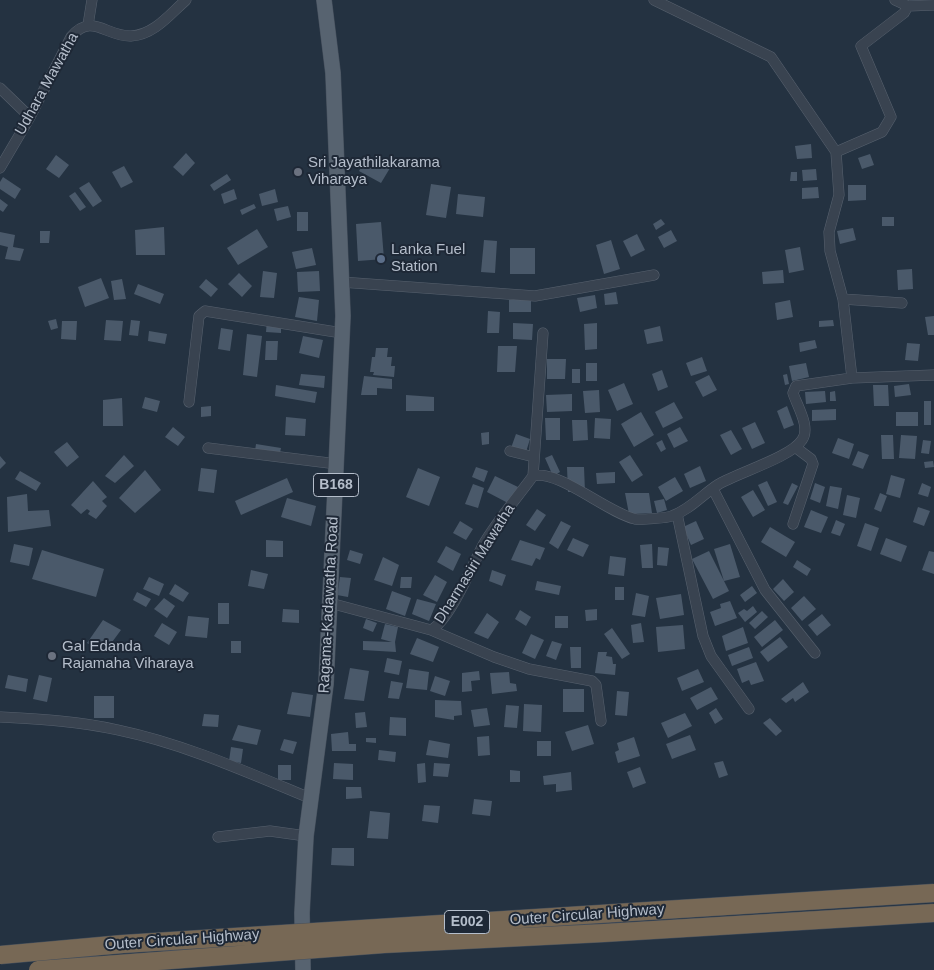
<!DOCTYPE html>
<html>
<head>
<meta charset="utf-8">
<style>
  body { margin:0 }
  canvas { display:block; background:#243241 }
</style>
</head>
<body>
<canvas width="934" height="970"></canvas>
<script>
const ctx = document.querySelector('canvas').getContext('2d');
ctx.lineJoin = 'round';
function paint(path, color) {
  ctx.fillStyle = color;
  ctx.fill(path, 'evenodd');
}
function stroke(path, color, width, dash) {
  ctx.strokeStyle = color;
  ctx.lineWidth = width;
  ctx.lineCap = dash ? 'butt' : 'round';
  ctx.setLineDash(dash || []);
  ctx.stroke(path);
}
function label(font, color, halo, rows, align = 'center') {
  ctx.font = font + ' Helvetica,sans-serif';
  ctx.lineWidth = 4;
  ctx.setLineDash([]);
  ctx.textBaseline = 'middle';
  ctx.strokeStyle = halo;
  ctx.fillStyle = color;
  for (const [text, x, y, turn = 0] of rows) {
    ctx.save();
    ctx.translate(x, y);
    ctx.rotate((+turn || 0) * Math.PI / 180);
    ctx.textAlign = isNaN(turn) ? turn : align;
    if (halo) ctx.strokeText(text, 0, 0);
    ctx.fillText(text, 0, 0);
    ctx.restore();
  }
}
const building = new Path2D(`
  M811 144 812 158 797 159 795 146Z
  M186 153 195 163 183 176 173 167Z
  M870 154 874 165 862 169 858 158Z
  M56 155 69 165 59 178 46 169Z
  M368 156 390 168 381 183 359 171Z
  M124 166 133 182 121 188 112 172Z
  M816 169 817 180 803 181 802 170Z
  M791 172H797V181H790Z
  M227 174 231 180 214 191 210 185Z
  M3 177 21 189 15 199 0 189V182Z
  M89 182 102 201 93 207 79 188Z
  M431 184 451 187 446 218 426 215Z
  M848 185H866V200L848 201Z
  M818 187 819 198 802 199V188Z
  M234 189 237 199 224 204 221 194Z
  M275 189 278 202 262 206 259 194Z
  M75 192 86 207 80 211 69 196Z
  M458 194 485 197 483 217 456 214Z
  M0 199 8 205 3 212 0 210Z
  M254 204 256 208 242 215 240 210Z
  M288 206 291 217 277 221 274 209Z
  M297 212H308V231H297Z
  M882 217H894V226H882Z
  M661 219 665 224 656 230 653 224Z
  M381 222 384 259 358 261 356 224Z
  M164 227 165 255H136L135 230Z
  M853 228 856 240 840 244 837 231Z
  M257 229 268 247 238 265 227 248Z
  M671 230 677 241 664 248 658 237Z
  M40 231H50L49 243H40Z
  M0 232 15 235 13 247 24 249 20 261 5 259 8 247 0 245Z
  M637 234 645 250 631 257 623 241Z
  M484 240 497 241 495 273 481 272Z
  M611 240 620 269 604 274 596 245Z
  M800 247 804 270 789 273 785 250Z
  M312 248 316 265 296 269 292 252Z
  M510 248H535V274H510Z
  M912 269 913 289 898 290 897 270Z
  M783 270 784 283 763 284 762 272Z
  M263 271 277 273 274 298 260 297Z
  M319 271 320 291 298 292 297 272Z
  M239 273 252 286 242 297 228 284Z
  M101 278 109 298 85 307 78 287Z
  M122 279 126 299 114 300 111 281Z
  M206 279 218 289 211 297 199 287Z
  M138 284 164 294 160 304 134 294Z
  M616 292 618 304 605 305 604 294Z
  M595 295 597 308 580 312 577 298Z
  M299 297 319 300 317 321 295 317Z
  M509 300H531V312H509Z
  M790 300 793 317 777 320 775 303Z
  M488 311 500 312 499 333H487Z
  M934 316V335H928L925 317Z
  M56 319 58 328 51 330 48 321Z
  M106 320 123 321 121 341 104 340Z
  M131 320 140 321 138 336 129 335Z
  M267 320H281V333L266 332Z
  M833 320 834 326 819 327V321Z
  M62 321H77L76 340 61 339Z
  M513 323 533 324 532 340 513 339Z
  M597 323V349L585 350 584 324Z
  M660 326 663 341 647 344 644 330Z
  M221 328 233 330 230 351 218 349Z
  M149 331 167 334 165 344 148 341Z
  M247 334 262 336 257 377 243 375Z
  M303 336 323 340 319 358 299 353Z
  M815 340 817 348 800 352 799 343Z
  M266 341H278L277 360H265Z
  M907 343 920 344 918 361 905 360Z
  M498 346H517L515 372H497Z
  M376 348H388L387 357H392L391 366H395L394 377 373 375 374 372H370L372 357H375Z
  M702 357 707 371 691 376 686 363Z
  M547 359H566L565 379H547Z
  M586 363H597V381H586Z
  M806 363 809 377 792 381 789 366Z
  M572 369H580V383H572Z
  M662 370 668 387 658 391 652 374Z
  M301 374 325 376 324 388 299 385Z
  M787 374 789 384 785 385 783 375Z
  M709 375 717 390 703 397 695 382Z
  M364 376 392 379V389L377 388V395H361Z
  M624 383 633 404 617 411 608 390Z
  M909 384 911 395 895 397 894 386Z
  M276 385 317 392 315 403 275 396Z
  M873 385H888L889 406H874Z
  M599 390 600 412 585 413 583 391Z
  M825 391 826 402 806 404 805 392Z
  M835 391 836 401H830V392Z
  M572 394V411L547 412 546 395Z
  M406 395 434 397V411H406Z
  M145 397 160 401 157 412 142 408Z
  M122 398 123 426H103V400Z
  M924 401H931V425H924Z
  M674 402 683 418 663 428 655 412Z
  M211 406V416L201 417V407Z
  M787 406 794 425 784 429 777 411Z
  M836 409V420L812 421V410Z
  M641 412 654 435 634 447 621 424Z
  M896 412H918V426H896Z
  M286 417 306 419 305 436 285 435Z
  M545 418H560V440H546Z
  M595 418 611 419 610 439 594 438Z
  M572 420H587L588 440 573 441Z
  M755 422 765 443 752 449 742 428Z
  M173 427 185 437 178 446 165 437Z
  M680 427 688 441 674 448 667 434Z
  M731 430 742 449 731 455 720 435Z
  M489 432V444L482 445 481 433Z
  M516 434 530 439 526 452 511 448Z
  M881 435H893L894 459H882Z
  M901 435 917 436 915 459 899 458Z
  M838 438 854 444 849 459 832 453Z
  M662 440 666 449 661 452 656 443Z
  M923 440 931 441 929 454 921 453Z
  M67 442 79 457 67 467 54 452Z
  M256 444 281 448 278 462 254 458Z
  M858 451 869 455 863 469 852 465Z
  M124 455 134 466 115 483 105 476Z
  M552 455 560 472 553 476 545 458Z
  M630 455 643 475 632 482 619 462Z
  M0 456 6 463 0 469Z
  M933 461 934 467 925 468 924 462Z
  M700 466 706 481 690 488 684 474Z
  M476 467 488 471 484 482 472 477Z
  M567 467H584L585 492H568Z
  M201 468 217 470 214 493 198 491Z
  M418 468 440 477 429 506 406 497Z
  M145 470 161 490 135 513 119 498Z
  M20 471 41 483 36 491 15 479Z
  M615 472V483L597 484 596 473Z
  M891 475 905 479 900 498 886 494Z
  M495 476 518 487 508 503 487 492Z
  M675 477 683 491 666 501 658 487Z
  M287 478 293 492 241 515 235 501Z
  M93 481 107 497 102 501 107 506 96 519 88 514 90 511 87 509 81 514 71 505Z
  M767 481 777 502 768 506 758 485Z
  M792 483 798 486 788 505 783 503Z
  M815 483 825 487 820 503 810 499Z
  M922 483 931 487 928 497 918 494Z
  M473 484 484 488 478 508 465 504Z
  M830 486 842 488 838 509 826 506Z
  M753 490 765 510 753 517 741 497Z
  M625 493H649L652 513 629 514Z
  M880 493 887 496 881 512 874 509Z
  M27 494 28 511 49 510 51 526 8 532 7 497Z
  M847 495 860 498 856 518 843 515Z
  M287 498 316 506 311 526 281 517Z
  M664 499 667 510 657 513 654 501Z
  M918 507 930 511 924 526 913 522Z
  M537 509 546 515 535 531 526 525Z
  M811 510 828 517 821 533 804 527Z
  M836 520 845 524 840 536 831 533Z
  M460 521 473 529 466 540 453 533Z
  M561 521 571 526 558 549 549 543Z
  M696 521 704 539 691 545 683 527Z
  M865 523 879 528 871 551 857 546Z
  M770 527 795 542 786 557 761 542Z
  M573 538 589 545 583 557 567 550Z
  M886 538 907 546 901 562 880 554Z
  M266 540 283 541V557H266Z
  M520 540 545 548 540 560 536 558 532 566 511 560Z
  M14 544 33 548 29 566 10 562Z
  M652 544 653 568H642L640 545Z
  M730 544 740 577 724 581 714 549Z
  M446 546 461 554 453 571 437 562Z
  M658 547 669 548 667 566 657 565Z
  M42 550 104 569 96 597 32 579Z
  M350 550 363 554 360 564 347 560Z
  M709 551 729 591 713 599 692 559Z
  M929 551 934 552V574L922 570Z
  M610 556 626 558 624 576 608 574Z
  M383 557 399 565 392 586 374 580Z
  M797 560 811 569 807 576 793 567Z
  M251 570 268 574 264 589 248 586Z
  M492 570 506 575 502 586 489 581Z
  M435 575 447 582 437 602 423 595Z
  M149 577 164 584 159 596 143 589Z
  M340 577 351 578 348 597 337 595Z
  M401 577H412L411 588H400Z
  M783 579 794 592 784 601 773 589Z
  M537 581 561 586 559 595 535 590Z
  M175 584 189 593 183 602 169 594Z
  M752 586 757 593 745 602 740 595Z
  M615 587H624V600H615Z
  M392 591 411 598 405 616 386 609Z
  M137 592 151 599 146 607 133 600Z
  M636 593 649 596 645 617 632 615Z
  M681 594 684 615 660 619 656 598Z
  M804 596 816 609 802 621 791 608Z
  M164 598 175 606 167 618 154 609Z
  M417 599 436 604 429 621 412 614Z
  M730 601 737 618 715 626 710 612 721 608 720 604Z
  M218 603H229V624H218Z
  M753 606 757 612 745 622 738 613 744 609 747 611Z
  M283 609 299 610V623L282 622Z
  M597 609V620L586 621 585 610Z
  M520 610 531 617 526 626 515 619Z
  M762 611 768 617 755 629 749 623Z
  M487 613 499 622 488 639 474 633Z
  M822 614 831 625 817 636 808 625Z
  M188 616 209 618 207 638 185 636Z
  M555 616H568V628H555Z
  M366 619 377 623 373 632 363 628Z
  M103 620 121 630 104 653 87 643Z
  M775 620 783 630 762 647 754 637Z
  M162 623 177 632 169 645 154 636Z
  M641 623 644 642 633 643 631 625Z
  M385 624 398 627 395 642 396 652 363 650V641L392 642 381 639Z
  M683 625 685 649 658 652 656 627Z
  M743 627 748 643 726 651 722 636Z
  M612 628 630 654 622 659 604 634Z
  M531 634 544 640 535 659 522 653Z
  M780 637 788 647 768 662 760 652Z
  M417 638 439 647 433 662 410 654Z
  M231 641H241V653H231Z
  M552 641 562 644 556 660 546 656Z
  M570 647H581V668H571Z
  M749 647 753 658 732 666 728 655Z
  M598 652H607L606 656 612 657 613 664H616L615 675 595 673Z
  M387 658 402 661 399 675 384 672Z
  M756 662 764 681 751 685 749 680 742 683 737 669Z
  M350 668 369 671 364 701 344 699Z
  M409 669 429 672 427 690 406 688Z
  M698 669 704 682 682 691 677 678Z
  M479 671 480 680 471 681 472 691 462 692V673Z
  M509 672 510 683 516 684 517 691 492 694 490 673Z
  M8 675 28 679 26 692 5 688Z
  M39 675 52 678 47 702 33 699Z
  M435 676 450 681 445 696 430 691Z
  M391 681 403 683 399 699 388 698Z
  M803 682 809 692 795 702 793 698 786 703 781 699Z
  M711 687 718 699 697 710 690 698Z
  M563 689H584V712H563Z
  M617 691 629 692 627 716 615 715Z
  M292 692 313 695 310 717 287 714Z
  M94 696H114V718H94Z
  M435 700 461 701 462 715 454 716V720L435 717Z
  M524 704 542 705 541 732 523 731Z
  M506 705 519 706 517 728 504 727Z
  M487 708 490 725 474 727 471 710Z
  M716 708 723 719 715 724 709 713Z
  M365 712 367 727 356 728 355 713Z
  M685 713 692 726 668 738 661 723Z
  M204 714 219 715 218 727 202 726Z
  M390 717 406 718V736L389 735Z
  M770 718 782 731 776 736 763 723Z
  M238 725 261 730 257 745 232 740Z
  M588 725 594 744 572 751 565 732Z
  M348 732 349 744H356V751H332L331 734Z
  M690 735 696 750 672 759 666 744Z
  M489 736 490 755 478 756 477 737Z
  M634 737 640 756 618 763 615 752 619 750 617 743Z
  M366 738H376V743L366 742Z
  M284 739 297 742 293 754 280 750Z
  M429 740 450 744 448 758 426 755Z
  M537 741H551V756H537Z
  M231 747 243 749 241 763 229 761Z
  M379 750 396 752 395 762 378 760Z
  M723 761 728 775 719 778 714 763Z
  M334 763 353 764V780L333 779Z
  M425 763 426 782 418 783 417 764Z
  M434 763 450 764 448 777 433 776Z
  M278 765H291V780H278Z
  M640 767 646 783 633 788 627 772Z
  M510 770 520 771V782H510Z
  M571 772 572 790 556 792V784L544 785 543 776Z
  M346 787H361L362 798 346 799Z
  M474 799 492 801 490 816 472 814Z
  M424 805 440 806 438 823 422 821Z
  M370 811 390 813 388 839 367 838Z
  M332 848H354V866L331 865Z`);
const street = new Path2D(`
  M654 0 771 57 836 152 839 195 829 232 830 251 843 299 852 378
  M895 0 908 6 934 5
  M88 25 92 0
  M0 88 30 117
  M836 152 882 132 891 117 861 46 904 13 908 6
  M0 168 30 117 71 37C91 12 107 37 131 36 154 35 170 14 186 0
  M341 282 535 296 654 275
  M843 299 902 303
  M189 402 199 316 205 311 342 333
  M208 448 337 464
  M510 451 534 457
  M533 476 543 333
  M713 489 765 590 815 653
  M677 514 703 636 711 656 749 709
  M793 524 813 464 811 459 795 447
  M330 603 431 630C450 620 472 566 483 545 497 521 516 499 533 476 558 469 606 512 635 519 640 520 667 518 672 516 691 509 703 494 719 484 740 472 791 457 802 440 811 427 797 406 793 393L796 386 852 378 934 375
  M431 630 494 657 529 669 592 681 596 685 601 721
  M0 717C39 719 79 721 118 730 185 744 249 773 312 799
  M218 837 270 831 306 836`);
const primary = new Path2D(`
  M303 970 302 913 306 836 326 684 343 316 333 73 324 0`);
const highwayBridge = new Path2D(`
  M0 955 123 944 934 893
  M38 970 384 944 604 933 934 913`);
const markers = [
  [298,172,5,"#6b7280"],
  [381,259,5,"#5c6f8a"],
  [52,656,5,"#6b7280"]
];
const shields = [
  [336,485,45],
  [467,922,45]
];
const shieldNames = [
  ["B168",336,485],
  ["E002",467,922]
];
const streetNames = [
  ["Udhara Mawatha",47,84,-61],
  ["Dharmasiri Mawatha",475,564,-58],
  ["Ragama-Kadawatha Road",329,605,-87],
  ["Outer Circular Highway",587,915,-4],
  ["Outer Circular Highway",182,940,-4]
];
const poiNames = [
  ["Sri Jayathilakarama",308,163],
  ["Viharaya",308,180],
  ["Lanka Fuel",391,250],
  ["Station",391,267],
  ["Gal Edanda",62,647],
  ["Rajamaha Viharaya",62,664]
];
paint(building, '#4a596a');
stroke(street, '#57616e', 11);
stroke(primary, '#454f5c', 16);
stroke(street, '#394350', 10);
stroke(primary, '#576370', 15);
stroke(highwayBridge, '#444e5b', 19, []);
stroke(highwayBridge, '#776855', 18);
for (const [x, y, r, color] of markers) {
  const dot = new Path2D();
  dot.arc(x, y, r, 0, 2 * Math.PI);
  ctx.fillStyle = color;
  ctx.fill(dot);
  stroke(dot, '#1e2836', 2);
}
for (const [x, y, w] of shields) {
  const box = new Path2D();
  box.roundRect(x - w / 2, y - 11.5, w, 23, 4);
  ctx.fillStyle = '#1e2836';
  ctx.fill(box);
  stroke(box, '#b5becb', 1);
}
label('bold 14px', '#b5becb', null, shieldNames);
label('15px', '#b5becb', '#1e2836', streetNames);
label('15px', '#b5becb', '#1e2836', poiNames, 'left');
</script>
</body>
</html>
